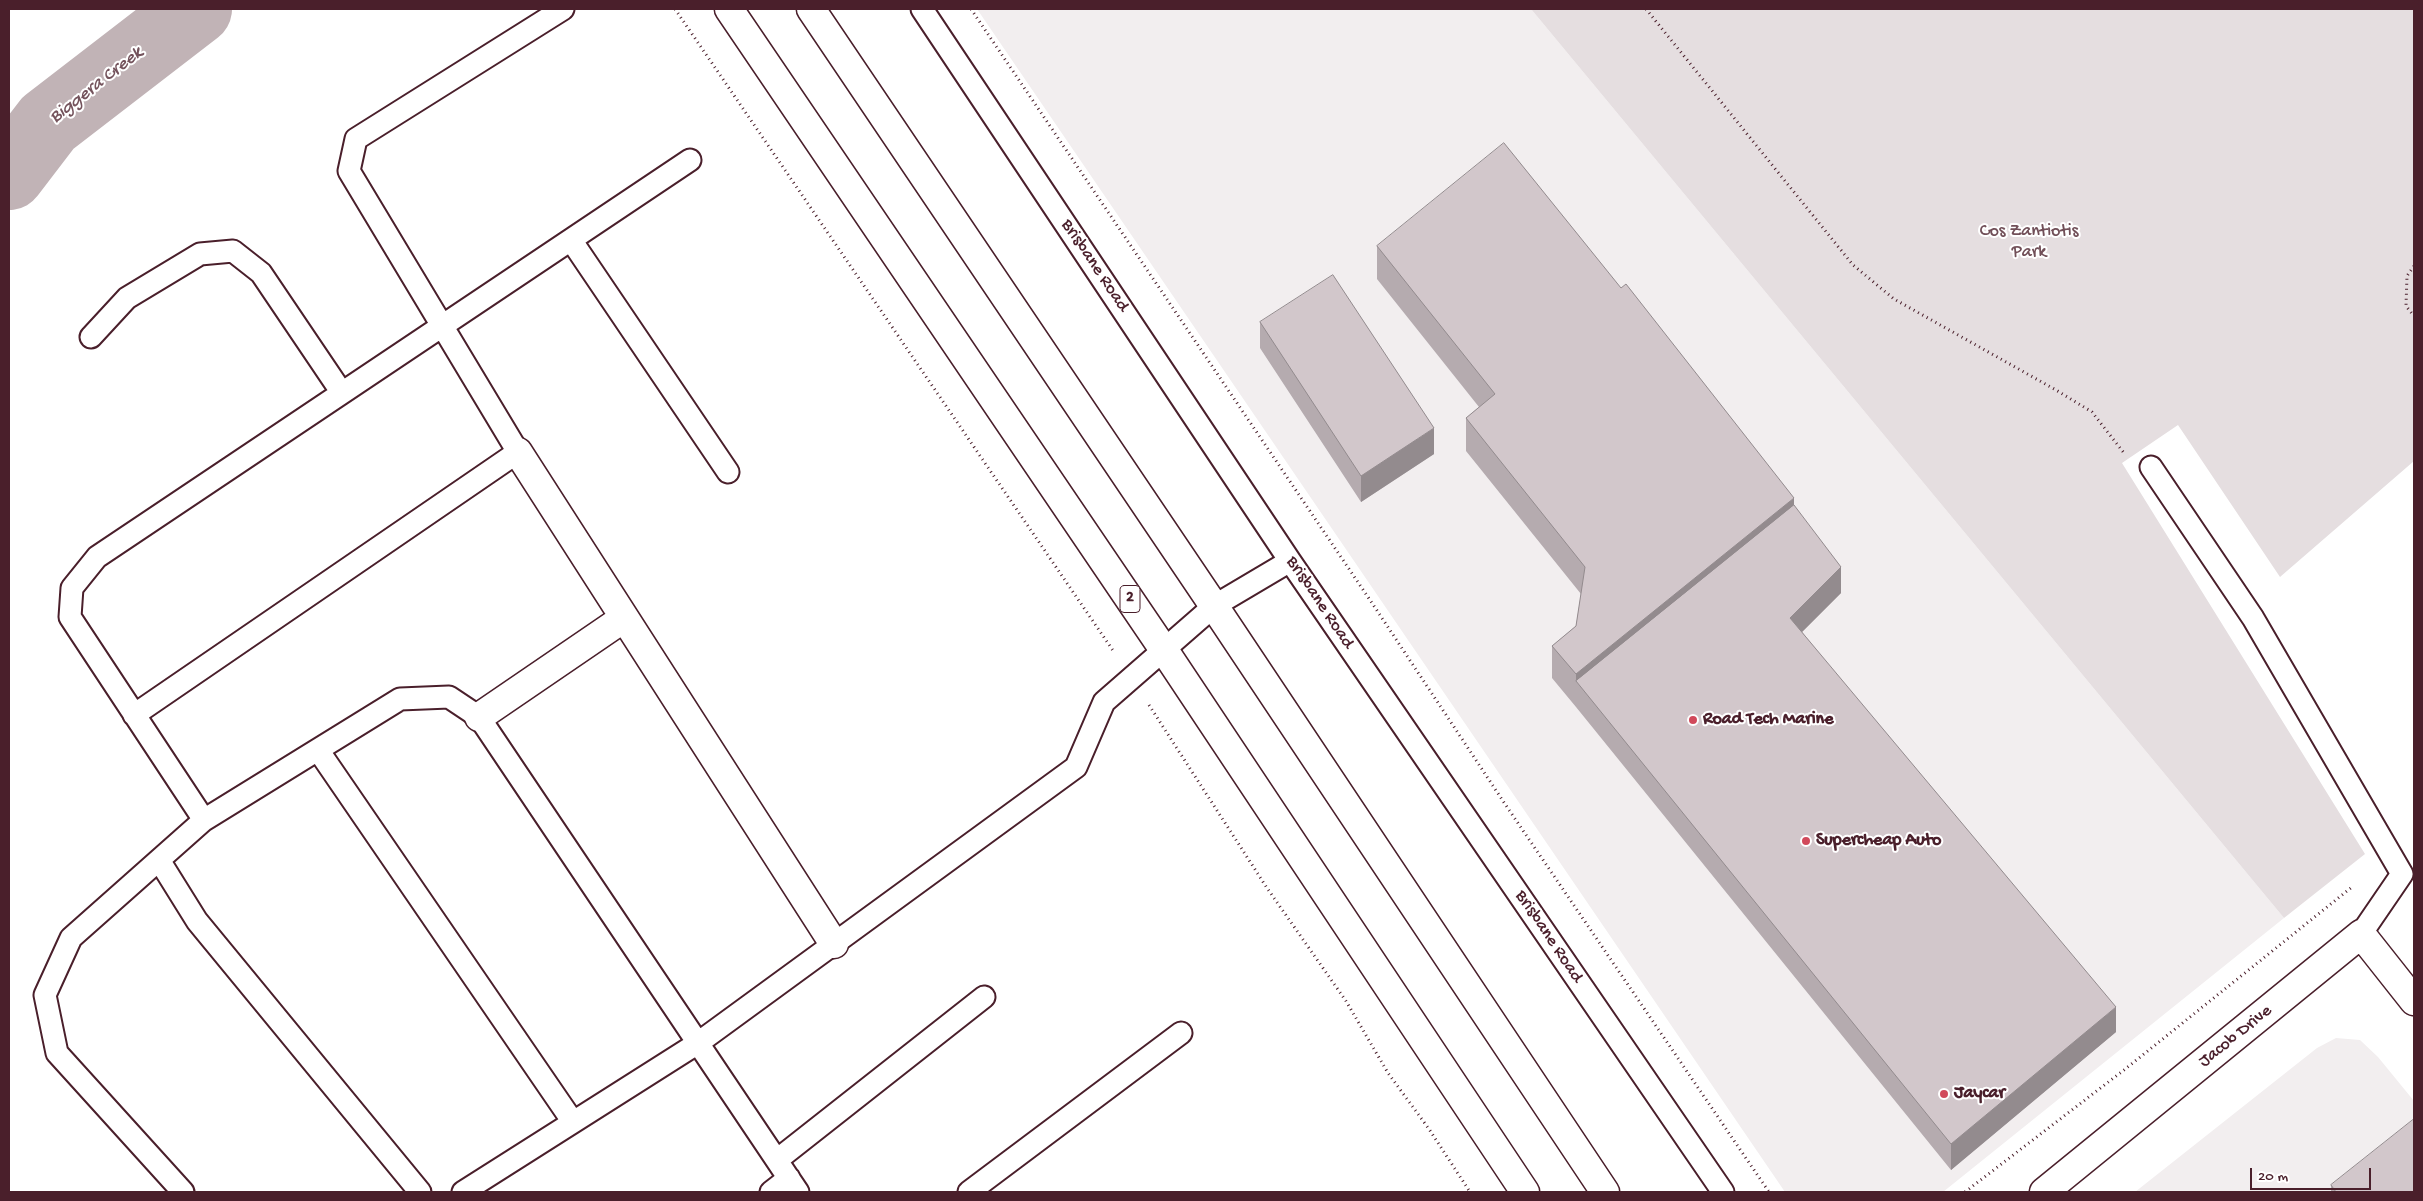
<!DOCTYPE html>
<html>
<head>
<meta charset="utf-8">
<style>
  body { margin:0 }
  #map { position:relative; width:2423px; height:1201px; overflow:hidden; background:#fff; font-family:"Gochi Hand",sans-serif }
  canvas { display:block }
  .frame { position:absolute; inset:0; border:10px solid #4a1f2b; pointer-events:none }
  .scale { position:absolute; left:2250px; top:1168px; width:121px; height:22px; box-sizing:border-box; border:2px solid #4a1f2b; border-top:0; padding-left:6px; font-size:15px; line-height:18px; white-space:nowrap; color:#4a1f2b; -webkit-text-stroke:4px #fff; paint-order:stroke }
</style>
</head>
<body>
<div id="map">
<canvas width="2423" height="1201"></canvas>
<div class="frame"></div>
<div class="scale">20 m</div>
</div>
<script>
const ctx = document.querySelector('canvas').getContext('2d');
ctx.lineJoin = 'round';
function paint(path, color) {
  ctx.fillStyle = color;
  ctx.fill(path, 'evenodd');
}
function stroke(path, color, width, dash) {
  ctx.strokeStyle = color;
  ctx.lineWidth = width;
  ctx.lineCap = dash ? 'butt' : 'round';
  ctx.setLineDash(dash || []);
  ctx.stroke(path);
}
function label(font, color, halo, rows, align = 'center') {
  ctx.font = font + ' "Gochi Hand",sans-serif';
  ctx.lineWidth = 4;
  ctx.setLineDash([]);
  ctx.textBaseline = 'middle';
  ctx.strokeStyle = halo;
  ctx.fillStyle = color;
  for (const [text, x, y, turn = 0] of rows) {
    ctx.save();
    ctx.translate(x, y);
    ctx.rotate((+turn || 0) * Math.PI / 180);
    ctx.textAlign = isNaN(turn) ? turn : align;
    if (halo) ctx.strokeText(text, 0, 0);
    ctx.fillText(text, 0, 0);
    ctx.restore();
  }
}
const built = new Path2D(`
  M977 9H1531L2284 918 1943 1192H1785Z
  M2336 1038 2360 1040 2378 1057 2414 1101V1192H2135L2317 1048Z`);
const green = new Path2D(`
  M1531 9H2414V461L2280 577 2178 425 2122 463 2365 854 2284 918Z`);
const river = new Path2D(`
  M9 174 48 123 196 9`);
const path = new Path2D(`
  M675 9 1114 652
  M971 9 1372 603 1507 807 1769 1192
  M1646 9 1853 265 1894 299 2056 390 2092 412 2124 453
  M2414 266 2407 276 2406 306 2414 316
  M1149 705 1267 888 1346 1001 1388 1073 1429 1129 1470 1192
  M1965 1192 2124 1070 2352 887`);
const lane = new Path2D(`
  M922 9 1290 561 1723 1192
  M571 240 728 472
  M91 337 127 298 200 254 233 251 261 273 342 393
  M2151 467 2253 618 2402 874 2361 934
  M134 715 518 452 349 171 356 139 563 9
  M318 750 573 1122
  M204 820 70 617 72 588 97 557 690 160
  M159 860 197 921 420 1192
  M777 1160 984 997
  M183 1192 57 1053 45 995 71 938 204 820 400 699 449 697 479 717 798 1192
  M463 1192 698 1043 1076 767 1104 702 1214 606 1290 561
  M771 1192 789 1178
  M969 1192 1181 1033`);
const street = new Path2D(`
  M518 452 834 944
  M479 717 624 618
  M2044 1192 2361 934 2414 1001`);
const highway = new Path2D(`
  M729 9 1164 650 1525 1192
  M811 9 1214 606 1605 1192`);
const wall = new Path2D(`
  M1377 246 1794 505 1841 593 1802 632 2116 1032 1951 1170 1576 707 1552 678V646L1576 626 1581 594 1466 451V418L1479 407 1377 279Z
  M1260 322 1434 454 1361 502 1260 348Z
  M2331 1185 2414 1192H2331Z`);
const shadedWall = new Path2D(`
  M1434 428V454L1361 502V476Z
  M1794 498V531L1576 681V674Z
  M1841 567V593L1790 644V618Z
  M2116 1007V1032L1951 1170V1144Z`);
const building = new Path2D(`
  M1504 143 1621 288 1626 284 1794 498 1576 674 1552 646 1576 626 1585 567 1466 418 1495 394 1377 246Z
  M1333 275 1434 428 1361 476 1260 322Z
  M1794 505 1841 567 1790 618 2116 1007 1951 1144 1576 681Z
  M2414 1119V1192H2336L2331 1185Z`);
const markers = [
  [1693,720,5,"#d1495b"],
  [1806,841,5,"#d1495b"],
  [1944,1094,5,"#d1495b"]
];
const shields = [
  [1130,599,20]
];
const shieldNames = [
  ["2",1130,599]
];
const parkNames = [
  ["Cos Zantiotis",2029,232],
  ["Park",2029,253]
];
const streetNames = [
  ["Brisbane Road",1094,266,56],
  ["Brisbane Road",1319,603,56],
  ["Brisbane Road",1548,937,56],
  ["Jacob Drive",2236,1037,-39]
];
const poiNames = [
  ["Road Tech Marine",1703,720],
  ["Supercheap Auto",1816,841],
  ["Jaycar",1954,1094]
];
const waterNames = [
  ["Biggera Creek",97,86,-38]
];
paint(built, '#f2eeef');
paint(green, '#e5dee0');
stroke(river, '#c1b3b6', 72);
stroke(lane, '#4a1f2b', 25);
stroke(street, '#4a1f2b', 31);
stroke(highway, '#4a1f2b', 31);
stroke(path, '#4a1f2b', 3, [1, 4]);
stroke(lane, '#fff', 21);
stroke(street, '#fff', 28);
stroke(highway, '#fff', 28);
paint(wall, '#b5abaf');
paint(shadedWall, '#938b8e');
paint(building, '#d2c7cb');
stroke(building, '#938b8e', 1);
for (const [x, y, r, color] of markers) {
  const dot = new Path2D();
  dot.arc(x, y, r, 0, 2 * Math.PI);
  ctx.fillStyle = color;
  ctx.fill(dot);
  stroke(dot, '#fff', 2);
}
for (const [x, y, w] of shields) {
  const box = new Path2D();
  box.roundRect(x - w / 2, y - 13.5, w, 27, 4);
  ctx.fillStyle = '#fff';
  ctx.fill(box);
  stroke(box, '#4a1f2b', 1);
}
label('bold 16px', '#4a1f2b', null, shieldNames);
label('18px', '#714f58', '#fff', parkNames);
label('18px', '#4a1f2b', '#fff', streetNames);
label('bold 18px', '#4a1f2b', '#fff', poiNames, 'left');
label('italic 19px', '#74535c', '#fff', waterNames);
</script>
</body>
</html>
